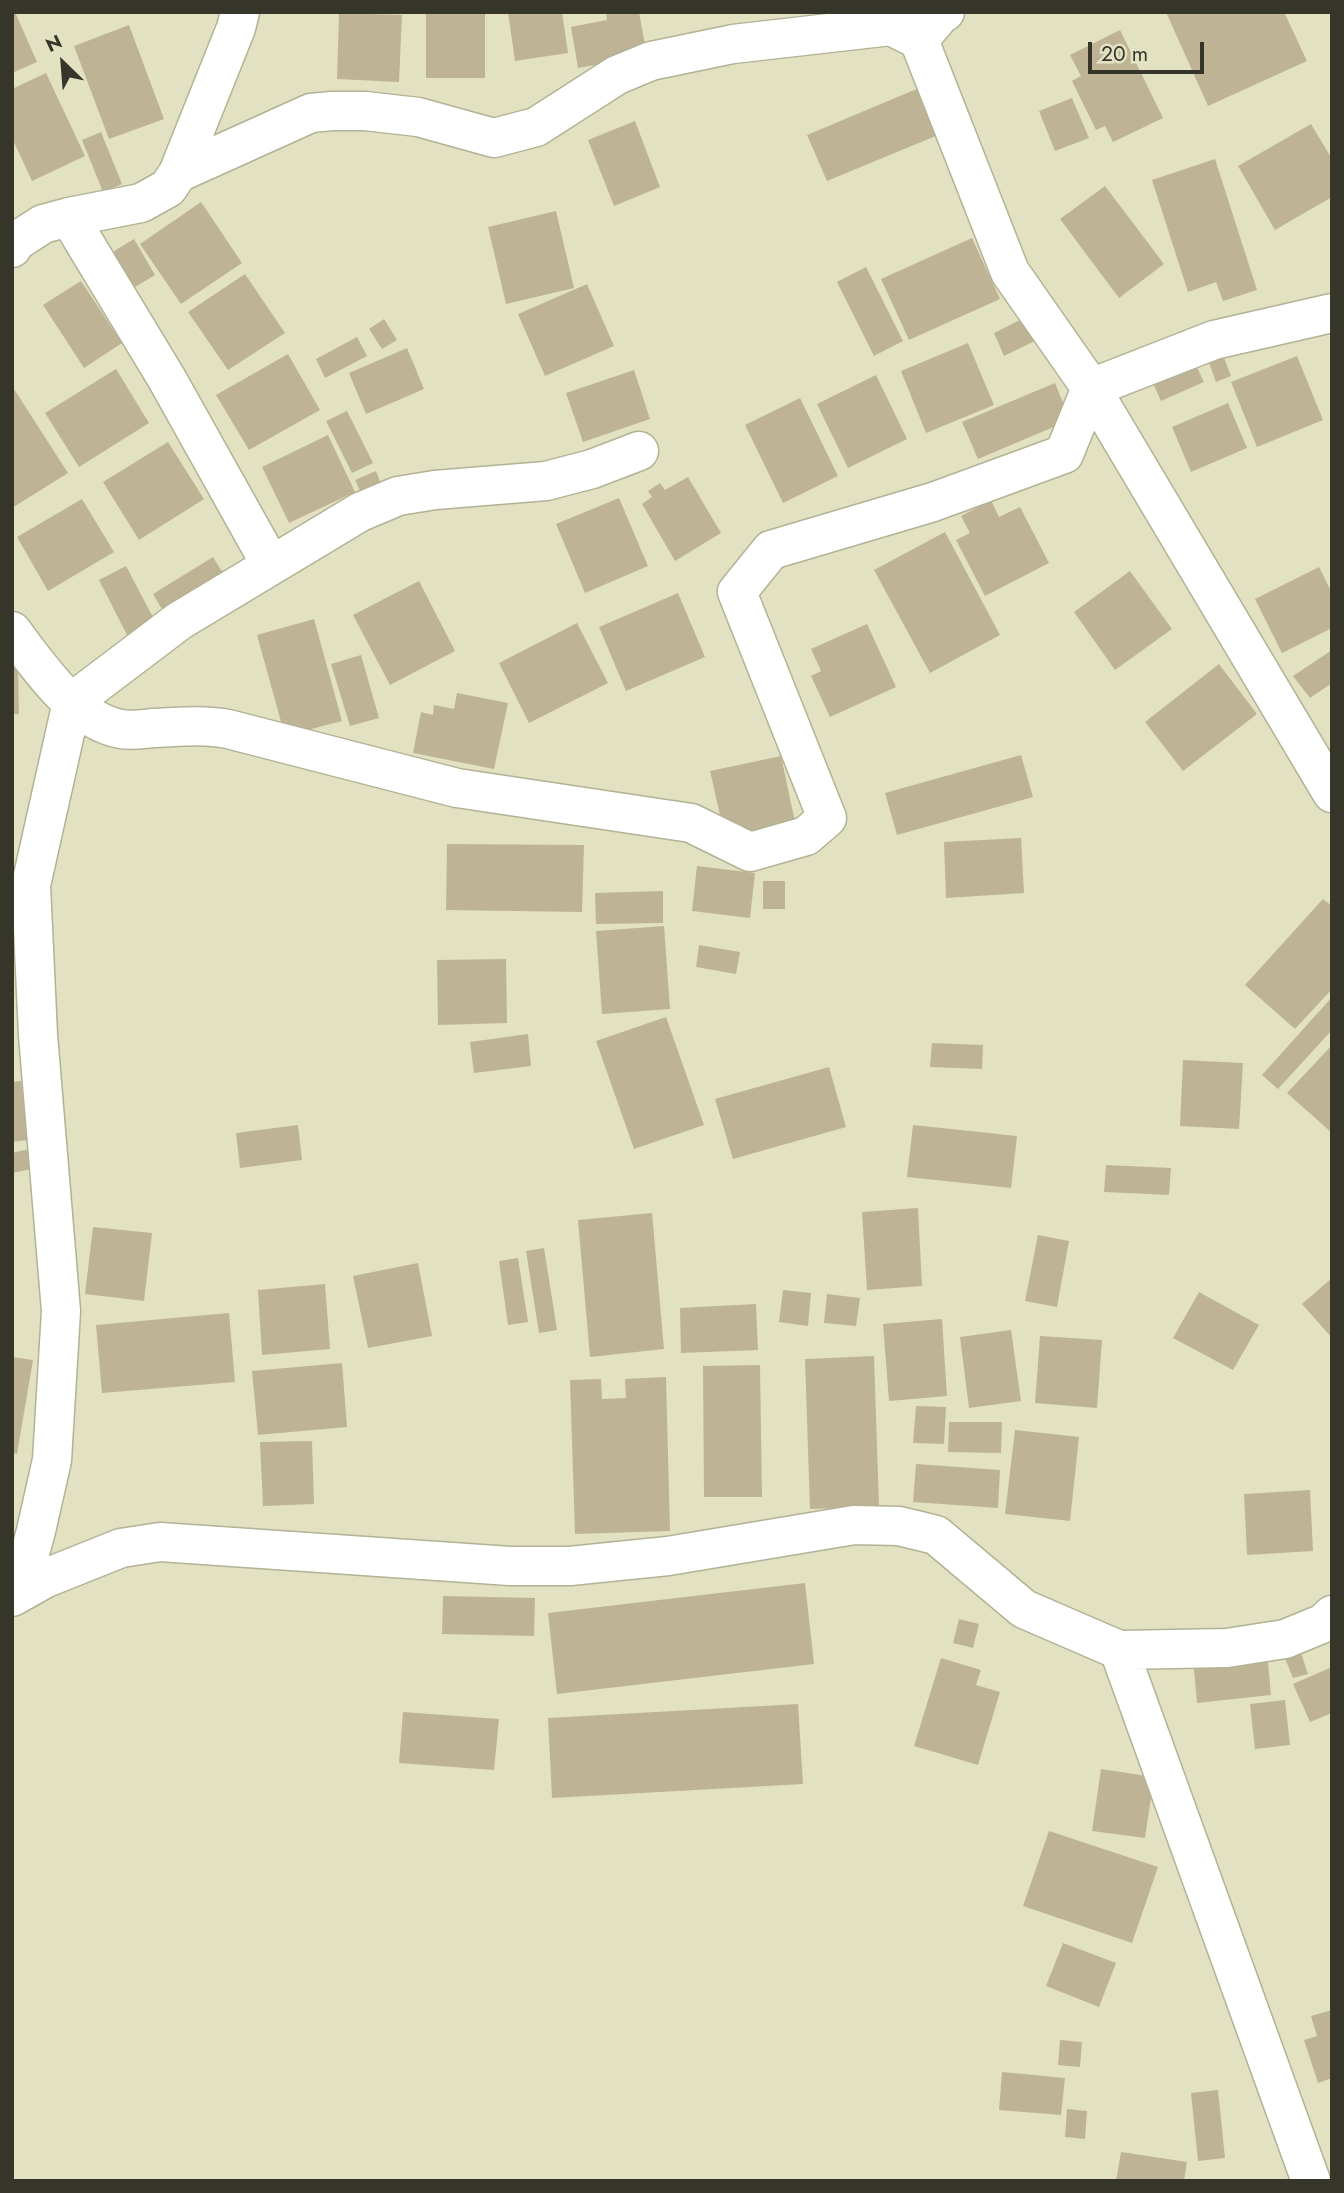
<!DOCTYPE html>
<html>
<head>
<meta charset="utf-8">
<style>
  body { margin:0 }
  #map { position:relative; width:1344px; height:2193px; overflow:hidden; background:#e2e2c3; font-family:Jost,sans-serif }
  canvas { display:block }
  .frame { position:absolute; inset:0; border:14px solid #353529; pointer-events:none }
  .north { position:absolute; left:28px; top:28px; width:70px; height:70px; -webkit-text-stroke:5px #e2e2c3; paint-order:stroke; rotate:335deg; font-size:19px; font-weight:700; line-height:28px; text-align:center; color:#353529 }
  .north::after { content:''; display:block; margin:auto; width:24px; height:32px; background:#353529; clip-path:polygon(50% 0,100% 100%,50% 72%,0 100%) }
  .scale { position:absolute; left:1088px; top:42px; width:116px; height:32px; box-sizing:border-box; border:4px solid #353529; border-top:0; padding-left:9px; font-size:21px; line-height:24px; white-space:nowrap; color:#353529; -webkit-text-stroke:5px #e2e2c3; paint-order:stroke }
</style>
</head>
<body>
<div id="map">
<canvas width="1344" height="2193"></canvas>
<div class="frame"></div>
<div class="north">N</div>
<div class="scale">20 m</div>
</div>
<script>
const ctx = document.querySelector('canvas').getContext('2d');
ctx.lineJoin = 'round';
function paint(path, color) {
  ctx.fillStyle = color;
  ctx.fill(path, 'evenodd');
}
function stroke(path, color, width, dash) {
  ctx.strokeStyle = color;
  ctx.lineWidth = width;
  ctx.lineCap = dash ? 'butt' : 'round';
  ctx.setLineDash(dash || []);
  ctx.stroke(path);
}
const building = new Path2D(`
  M12 12H15L37 62 12 73Z
  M426 12H485V78H426Z
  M508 12H562L568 53 515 61Z
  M606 12H639L647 56 578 68 571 27 607 20Z
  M1166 12H1284L1307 61 1208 106Z
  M339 13 402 15 399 82 337 79Z
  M129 25 164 119 109 139 74 46Z
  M1120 30 1163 118 1113 142 1105 126 1096 130 1072 81 1081 76 1070 55Z
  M46 73 85 156 32 181 12 138V89Z
  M919 88 938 135 827 181 807 135Z
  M1072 98 1089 138 1055 151 1039 111Z
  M635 121 660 187 614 206 588 140Z
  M1311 124 1332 159V197L1275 230 1238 166Z
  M101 132 122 184 103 192 82 140Z
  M1215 159 1257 290 1223 301 1216 282 1188 292 1152 180Z
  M1105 186 1164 264 1119 298 1060 219Z
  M201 202 242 263 181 304 140 244Z
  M556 211 574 288 506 304 488 227Z
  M972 238 1000 299 909 340 881 279Z
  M134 239 155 275 130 290 109 254Z
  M866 267 903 341 874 356 837 282Z
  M245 274 285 333 228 370 188 312Z
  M81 281 122 343 84 368 43 305Z
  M587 284 614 346 545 376 518 314Z
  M1030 315 1041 338 1004 356 994 333Z
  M384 319 397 340 382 349 369 329Z
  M357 337 367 356 325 378 316 359Z
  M968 343 994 405 926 433 901 371Z
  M407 348 424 389 366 414 349 373Z
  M288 354 320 410 249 450 216 395Z
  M1223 355 1231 376 1216 382 1208 360Z
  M1297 356 1323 420 1257 447 1231 382Z
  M1194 361 1204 382 1161 401 1152 381Z
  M116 369 149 423 79 467 45 413Z
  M634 370 650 419 583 442 566 393Z
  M876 375 907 439 848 468 817 404Z
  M1055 383 1070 420 978 459 962 422Z
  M14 389 68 473 12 508V390Z
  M800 398 838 476 783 503 745 425Z
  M1228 403 1247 448 1191 472 1172 427Z
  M347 411 373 463 352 473 326 421Z
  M328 435 355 492 289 523 262 467Z
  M168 442 204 499 139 540 103 482Z
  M376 471 382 487 362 495 355 480Z
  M688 477 721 533 675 561 642 504 652 497 648 491 660 483 665 490Z
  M619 498 648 566 585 593 556 524Z
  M82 499 114 552 48 591 17 537Z
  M991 500 999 517 1020 507 1049 563 985 596 956 540 970 533 961 516Z
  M945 532 1000 635 930 673 874 570Z
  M213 557 226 578 166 616 153 594Z
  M126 566 157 625 129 639 99 580Z
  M1319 567 1332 593V628L1282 653 1255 599Z
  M1130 571 1172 629 1115 670 1074 612Z
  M419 581 455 651 390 685 353 615Z
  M678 593 705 657 626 691 599 627Z
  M314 619 342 721 285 736 257 635Z
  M577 623 608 683 529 723 499 663Z
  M867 624 896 687 830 717 811 676 821 671 811 649Z
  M1332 650V683L1310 698 1293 676Z
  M361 655 379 718 350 726 331 664Z
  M1219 664 1257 714 1183 771 1145 722Z
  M12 667H18L19 714H12Z
  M457 693 508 703 494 769 413 753 421 712 433 715 434 705 454 709Z
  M1021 755 1033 797 897 835 885 793Z
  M781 756 795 822 725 837 710 771Z
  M1021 838 1024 893 946 898 944 842Z
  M447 844 584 845 582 912 446 910Z
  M697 866 755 873 750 918 692 911Z
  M763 881H785V909H763Z
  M663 891V923L596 924 595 893Z
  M1323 899 1332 906V989L1295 1029 1245 985Z
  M664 926 670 1009 602 1014 596 931Z
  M699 945 740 952 736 974 696 967Z
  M506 959 507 1023 438 1025 437 960Z
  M1332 997V1030L1278 1089 1262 1075Z
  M666 1017 704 1125 634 1149 596 1041Z
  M528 1034 531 1066 474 1073 470 1042Z
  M932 1043 983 1045 982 1069 930 1067Z
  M1332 1045V1133L1287 1093Z
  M1183 1060 1243 1063 1239 1129 1180 1126Z
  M829 1067 846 1127 733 1159 715 1099Z
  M21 1081 28 1140 12 1142V1082Z
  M298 1125 302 1160 240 1168 236 1133Z
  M913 1125 1017 1136 1011 1188 907 1177Z
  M29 1149 32 1169 12 1173V1153Z
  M1106 1165 1171 1168 1169 1195 1104 1192Z
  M918 1208 922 1286 867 1290 862 1212Z
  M652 1213 664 1349 590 1357 578 1220Z
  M93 1227 152 1233 144 1301 85 1294Z
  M1038 1235 1069 1241 1057 1307 1025 1301Z
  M544 1248 557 1330 539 1333 526 1251Z
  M518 1258 528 1322 508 1325 499 1261Z
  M418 1263 432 1336 368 1348 353 1276Z
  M1332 1278V1338L1302 1304Z
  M325 1284 330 1349 262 1355 258 1290Z
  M783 1290 811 1293 808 1326 779 1322Z
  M1199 1292 1259 1325 1233 1370 1173 1338Z
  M827 1294 860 1298 856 1326 824 1323Z
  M756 1304 758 1350 681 1353 680 1308Z
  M229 1313 235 1382 102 1393 96 1325Z
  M942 1319 947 1396 889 1401 883 1324Z
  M1011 1330 1021 1401 969 1408 960 1337Z
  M1040 1336 1102 1340 1097 1408 1035 1403Z
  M874 1356 879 1507 810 1509 805 1359Z
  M12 1357 33 1360 17 1454 12 1453Z
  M342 1363 347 1427 258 1435 252 1371Z
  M760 1365 762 1497H704L703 1366Z
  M666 1377 670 1531 575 1534 570 1380 601 1379 602 1399 626 1398 625 1379Z
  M916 1406 946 1407 944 1444 913 1443Z
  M949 1422H1002L1001 1453 948 1452Z
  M1015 1430 1079 1437 1070 1521 1005 1514Z
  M312 1441 314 1504 263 1506 260 1442Z
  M916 1464 1000 1470 998 1508 913 1502Z
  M1310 1490 1313 1551 1247 1555 1244 1494Z
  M805 1583 814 1664 557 1694 548 1613Z
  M443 1596 535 1598 534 1636 442 1634Z
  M959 1619 979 1624 973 1648 953 1643Z
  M1300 1650 1308 1674 1293 1678 1284 1656Z
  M1267 1651 1271 1695 1197 1703 1193 1658Z
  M941 1658 981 1670 976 1685 1000 1692 978 1765 914 1746Z
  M1332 1667V1713L1310 1722 1293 1684Z
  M1285 1700 1290 1745 1255 1749 1250 1704Z
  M798 1704 803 1784 552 1798 548 1718Z
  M403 1712 499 1719 494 1770 399 1763Z
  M1101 1769 1154 1777 1145 1838 1092 1831Z
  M1049 1831 1158 1867 1132 1943 1023 1906Z
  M1063 1943 1116 1963 1099 2007 1046 1986Z
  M1332 2010V2078L1318 2083 1304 2040 1317 2036 1311 2016Z
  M1060 2040 1082 2042 1080 2067 1058 2065Z
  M1002 2072 1065 2078 1061 2115 999 2110Z
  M1218 2090 1225 2158 1198 2161 1191 2093Z
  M1067 2109 1087 2111 1085 2139 1065 2137Z
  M1121 2152 1187 2162 1184 2181H1116Z`);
const minor = new Path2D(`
  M914 14 919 40 1010 272 1091 388 1214 340 1332 313
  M178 173 311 113 332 111H365L418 117 494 138 536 127 617 75 651 61 733 44 891 26 919 40 940 15 945 12
  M69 217 167 379 271 565
  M12 248 15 242 43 224 69 217 141 203 168 188 178 173 236 28 240 12
  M12 631C38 666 75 721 121 729 131 731 143 729 153 728 179 727 203 724 228 729L457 788 691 823 750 852 806 836 827 818 737 592 771 550 933 502 1064 454 1091 388 1332 793
  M19 1593 36 1531 52 1460 61 1311 38 1035 31 885 72 702 179 621 360 512 398 496 435 490 546 481 592 469 639 451
  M12 1597 46 1578 121 1548 160 1542 510 1566H570L668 1556 854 1525 899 1526 936 1535 1024 1609 1119 1650 1227 1648 1285 1639 1324 1623 1332 1615
  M1119 1650 1311 2181`);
paint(building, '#bfb396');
stroke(minor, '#b2b294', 41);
stroke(minor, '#fff', 38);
</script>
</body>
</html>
